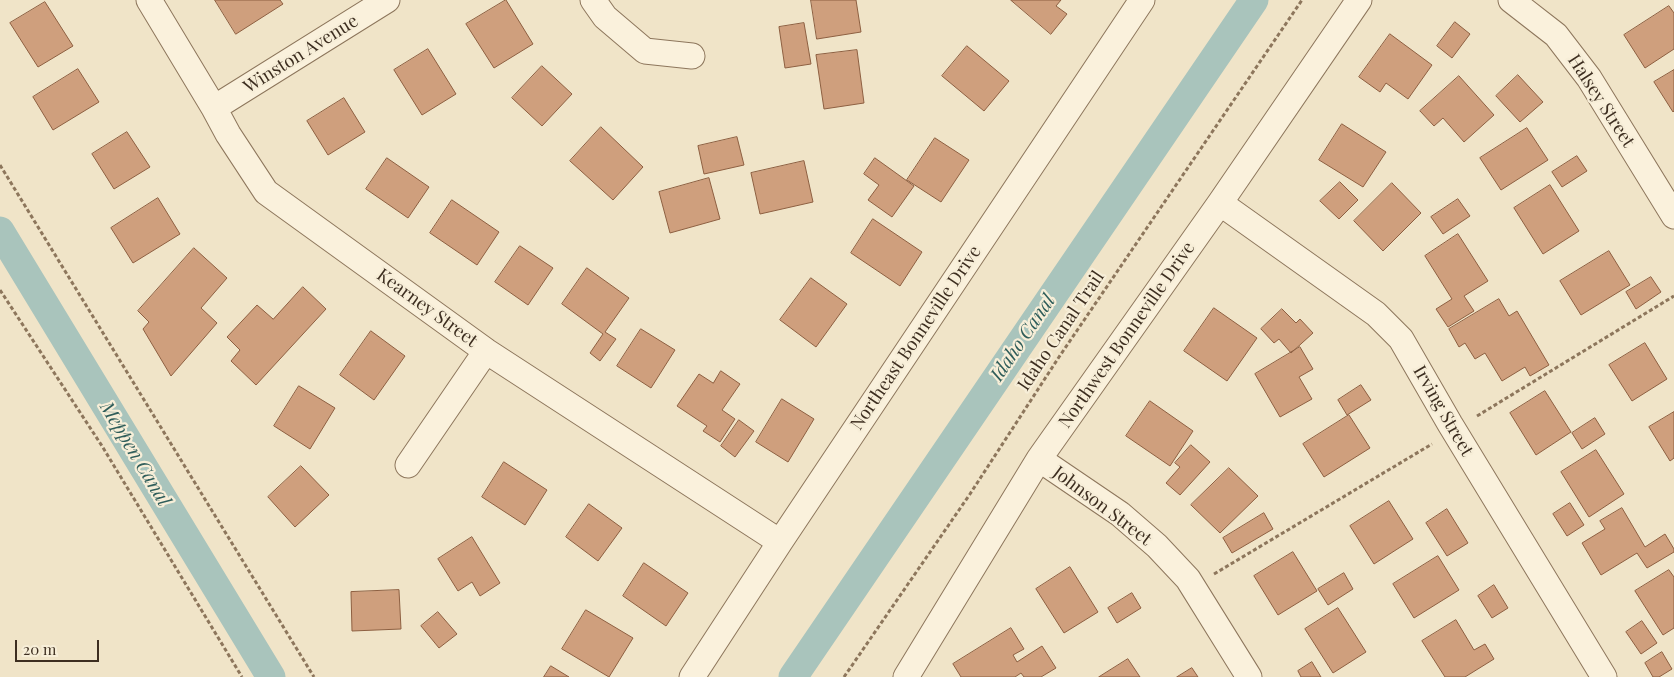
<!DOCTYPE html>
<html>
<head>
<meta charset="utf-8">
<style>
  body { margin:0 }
  #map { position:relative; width:1674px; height:677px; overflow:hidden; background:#f0e4c8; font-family:"Playfair Display",serif }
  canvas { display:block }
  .scale { position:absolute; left:15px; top:640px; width:84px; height:22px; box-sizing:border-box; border:2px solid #3d2e20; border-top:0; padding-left:6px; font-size:15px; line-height:18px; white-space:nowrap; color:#3d2e20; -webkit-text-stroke:4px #f7eed8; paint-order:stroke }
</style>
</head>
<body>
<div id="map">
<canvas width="1674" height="677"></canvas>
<div class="scale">20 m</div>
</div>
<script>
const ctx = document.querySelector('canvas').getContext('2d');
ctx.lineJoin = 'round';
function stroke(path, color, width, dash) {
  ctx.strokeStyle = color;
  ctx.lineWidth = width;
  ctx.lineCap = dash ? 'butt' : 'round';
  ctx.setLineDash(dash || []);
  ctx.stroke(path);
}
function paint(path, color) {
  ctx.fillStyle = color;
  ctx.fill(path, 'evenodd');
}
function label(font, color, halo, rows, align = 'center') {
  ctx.font = font + ' "Playfair Display",serif';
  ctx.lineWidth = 4.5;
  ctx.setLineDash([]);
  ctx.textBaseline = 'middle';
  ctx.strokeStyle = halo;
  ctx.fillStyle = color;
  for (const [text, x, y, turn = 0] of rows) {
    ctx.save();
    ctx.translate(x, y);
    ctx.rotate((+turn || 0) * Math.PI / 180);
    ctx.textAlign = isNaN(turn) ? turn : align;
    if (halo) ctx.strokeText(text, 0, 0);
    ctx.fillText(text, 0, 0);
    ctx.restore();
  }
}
const canal = new Path2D(`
  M0 231 271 677
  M793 677 1254 0`);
const building = new Path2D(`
  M215 0H280L283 4 236 34Z
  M506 0 533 44 494 68 466 24Z
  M811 0H856L861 32 817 39Z
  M1011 0H1061L1056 6 1067 14 1051 34Z
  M45 2 73 46 38 67 10 23Z
  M1669 6 1674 13V49L1645 68 1624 35Z
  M1455 22 1470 34 1452 58 1437 46Z
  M804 23 811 64 785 68 779 27Z
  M1390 34 1432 65 1408 99 1386 83 1380 92 1359 77Z
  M967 46 1009 81 984 111 942 76Z
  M428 49 456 94 422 115 394 70Z
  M857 50 864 103 824 109 816 55Z
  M542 66 572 94 542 126 512 98Z
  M78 69 99 102 53 130 33 97Z
  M1674 70V111L1673 112 1654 82Z
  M1518 75 1543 102 1520 122 1496 96Z
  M1459 76 1494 115 1464 142 1443 118 1434 126 1420 111Z
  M344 98 365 132 328 155 307 121Z
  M1342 124 1386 152 1363 187 1319 160Z
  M601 127 643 167 613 200 570 161Z
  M1527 128 1548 160 1501 190 1480 158Z
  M127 132 150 167 114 189 92 154Z
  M737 137 744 165 704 174 698 146Z
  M935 138 969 160 941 202 907 180Z
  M1577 156 1587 171 1562 187 1552 172Z
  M387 158 429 187 408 218 366 189Z
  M875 158 914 186 892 217 868 200 879 185 864 174Z
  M804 161 813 202 760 214 751 173Z
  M709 178 720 219 670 233 659 192Z
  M1340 182 1358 200 1339 219 1320 201Z
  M1392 183 1421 213 1383 251 1354 221Z
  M1550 185 1579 231 1543 254 1514 208Z
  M158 198 180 234 133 263 111 228Z
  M1458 199 1470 216 1443 234 1431 217Z
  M452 200 499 232 477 265 430 233Z
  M873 219 922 252 900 286 851 253Z
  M1458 234 1488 281 1464 296 1474 311 1448 327 1436 309 1452 299 1425 256Z
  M520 246 553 268 528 305 495 282Z
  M194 248 227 278 201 308 217 323 171 376 143 329 149 322 138 311Z
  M1609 251 1630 285 1581 315 1560 281Z
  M587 268 629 298 605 332 616 339 600 361 590 353 603 334 562 304Z
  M1651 277 1661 292 1636 309 1626 292Z
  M811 278 847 304 816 347 780 320Z
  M303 287 326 309 256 385 231 361 240 350 227 337 257 305 273 319Z
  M1499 299 1509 316 1517 311 1549 365 1530 376 1525 367 1502 381 1485 353 1475 359 1465 343 1459 347 1449 329Z
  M1214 308 1257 338 1227 381 1184 351Z
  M1282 309 1296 323 1300 319 1313 333 1291 353 1279 339 1274 343 1261 329Z
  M641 329 675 350 651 388 617 366Z
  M371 331 405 356 374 400 340 375Z
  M1645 343 1667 379 1632 401 1609 365Z
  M1300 347 1313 369 1299 377 1312 399 1280 417 1255 374Z
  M721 371 740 384 722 410 735 419 720 442 703 431 707 426 677 406 699 374 713 383Z
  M1361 385 1371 400 1347 415 1338 400Z
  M299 386 335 408 310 449 274 426Z
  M1545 391 1571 432 1536 455 1510 413Z
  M782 399 814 419 788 462 756 442Z
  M1150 401 1193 431 1170 466 1126 436Z
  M1674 412V458L1670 461 1649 427Z
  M1349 415 1370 448 1324 477 1303 444Z
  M1595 418 1605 434 1582 449 1572 433Z
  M739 420 754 431 735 457 721 446Z
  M1191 445 1210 462 1180 495 1166 483 1180 467 1175 463Z
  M1596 450 1624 494 1589 517 1561 472Z
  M504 462 547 490 525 525 482 497Z
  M301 466 329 495 295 527 268 497Z
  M1229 468 1258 496 1220 533 1191 505Z
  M1389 501 1413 539 1374 564 1350 526Z
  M1570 503 1584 525 1567 536 1553 514Z
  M589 504 622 528 598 561 566 537Z
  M1622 508 1645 547 1665 534 1674 549V552L1647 568 1637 553 1601 575 1582 543 1605 529 1600 521Z
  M1447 509 1468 543 1447 556 1426 523Z
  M1264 513 1273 529 1232 553 1223 538Z
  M472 537 500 583 480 596 472 582 458 591 438 559Z
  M1293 552 1317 591 1278 615 1254 576Z
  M1438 556 1459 590 1414 618 1393 584Z
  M644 563 688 593 666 626 623 596Z
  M1070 567 1098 612 1064 633 1036 589Z
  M1669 570 1674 577V628L1663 635 1635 591Z
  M1344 573 1353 589 1328 605 1318 589Z
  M1494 585 1508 608 1492 618 1478 596Z
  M399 590 401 629 352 631 351 592Z
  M1132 593 1141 608 1117 623 1108 608Z
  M1338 608 1366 652 1333 673 1305 629Z
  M586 610 633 638 609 677 562 649Z
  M438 612 457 634 439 648 421 626Z
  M1456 620 1474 650 1485 644 1494 659 1465 677H1445L1422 641Z
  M1642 621 1657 643 1641 654 1626 632Z
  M1011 628 1024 649 1013 655 1017 662 1042 646 1056 668 1041 677H1024L1021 673 1015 677H961L953 664Z
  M1662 652 1672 669 1659 677H1653L1645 663Z
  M1128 659 1140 677H1099Z
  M1312 662 1321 677H1301L1298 671Z
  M551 666 569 677H544Z
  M1192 668 1198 677H1177Z`);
const path = new Path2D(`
  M0 165 314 677
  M0 290 102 446 242 677
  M1477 416 1674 296
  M1214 574 1432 444
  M844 677 970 494 1059 357 1302 0`);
const minor = new Path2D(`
  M149 0 214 108 228 134 266 192 486 351 780 542
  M593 0 605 17 645 51 692 56
  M1511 0 1556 35 1589 78 1674 216
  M214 108 387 0
  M1220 203 1376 314 1401 339 1450 424 1604 677
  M1039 459 1120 514 1157 546 1188 579 1249 677
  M408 465 486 351
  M692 677 780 542 1142 0
  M906 677 1039 459 1220 203 1359 0`);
const streetNames = [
  ["Winston Avenue",301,54,-32],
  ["Halsey Street",1601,101,57],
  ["Kearney Street",427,308,36],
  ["Idaho Canal Trail",1061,331,-56],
  ["Northwest Bonneville Drive",1127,335,-55],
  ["Northeast Bonneville Drive",916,338,-56],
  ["Irving Street",1443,411,60],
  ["Johnson Street",1102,506,37]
];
const waterNames = [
  ["Idaho Canal",1023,338,-56],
  ["Meppen Canal",135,454,59]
];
stroke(canal, '#a9c4bc', 29);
paint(building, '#cf9f7d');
stroke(building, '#8d5f41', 1);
stroke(minor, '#8d765c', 27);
stroke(path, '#8d765c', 3, [4, 2.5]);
stroke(minor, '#faf1dc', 25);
label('18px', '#3d2e20', '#f7eed8', streetNames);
label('italic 19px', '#2f5d5a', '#f7eed8', waterNames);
</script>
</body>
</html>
